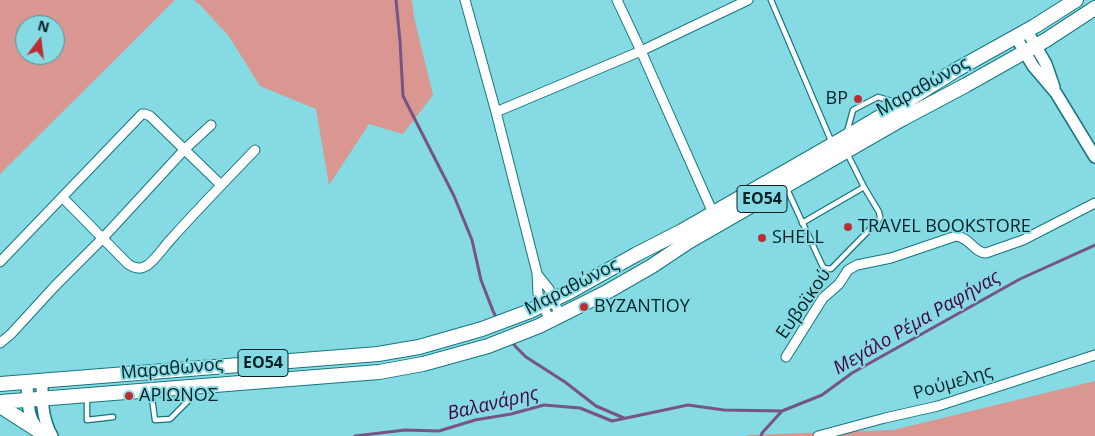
<!DOCTYPE html>
<html>
<head>
<meta charset="utf-8">
<style>
  body { margin:0 }
  #map { position:relative; width:1095px; height:436px; overflow:hidden; background:#85dae3; font-family:"Open Sans",sans-serif }
  canvas { display:block }
  .north { position:absolute; left:15px; top:15px; width:50px; height:50px; box-sizing:border-box; background:#85dae3; border:1px solid #509097; border-radius:50%; rotate:15deg; font-size:14px; font-weight:700; line-height:20px; text-align:center; color:#002125 }
  .north::after { content:''; display:block; margin:auto; width:18px; height:22px; background:#bd2d32; clip-path:polygon(50% 0,100% 100%,50% 72%,0 100%) }
</style>
</head>
<body>
<div id="map">
<canvas width="1095" height="436"></canvas>
<div class="north">N</div>
</div>
<script>
const ctx = document.querySelector('canvas').getContext('2d');
ctx.lineJoin = 'round';
function paint(path, color) {
  ctx.fillStyle = color;
  ctx.fill(path, 'evenodd');
}
function stroke(path, color, width, dash) {
  ctx.strokeStyle = color;
  ctx.lineWidth = width;
  ctx.lineCap = dash ? 'butt' : 'round';
  ctx.setLineDash(dash || []);
  ctx.stroke(path);
}
function label(font, color, halo, rows, align = 'center') {
  ctx.font = font + ' "Open Sans",sans-serif';
  ctx.lineWidth = 4;
  ctx.setLineDash([]);
  ctx.textBaseline = 'middle';
  ctx.strokeStyle = halo;
  ctx.fillStyle = color;
  for (const [text, x, y, turn = 0] of rows) {
    ctx.save();
    ctx.translate(x, y);
    ctx.rotate((+turn || 0) * Math.PI / 180);
    ctx.textAlign = isNaN(turn) ? turn : align;
    if (halo) ctx.strokeText(text, 0, 0);
    ctx.fillText(text, 0, 0);
    ctx.restore();
  }
}
const green = new Path2D(`
  M0 0H175L0 174ZM25 25H55V55H25Z
  M194 0H412L414 17 433 95 403 134 369 124 329 185 316 109 260 86 228 35 201 6Z
  M1095 381V436H747V435L893 430Z`);
const stream = new Path2D(`
  M396 0 400 41 403 96 454 196 472 240 481 280 493 311 497 319
  M512 341 515 346 526 357 565 382 596 406 624 418
  M355 436 405 430 439 431 475 420 511 414 544 405 580 408 612 421 688 405 724 410 782 411
  M761 436 762 433 782 411 822 395 852 373 1020 279 1095 245`);
const service = new Path2D(`
  M771 0 832 143
  M847 132 853 110 878 97 898 103
  M786 187 822 265 824 268 831 269 878 221 880 217 879 212 864 187 847 153
  M802 223 864 187
  M151 391 155 420 170 419 188 401 187 389
  M87 396V420L113 417`);
const minor = new Path2D(`
  M465 0 496 112 537 273 538 294 550 321
  M617 0 641 51 713 213
  M496 112 641 51 748 0
  M63 198 128 264C134 268 140 270 146 266 154 262 165 245 172 238 199 208 227 179 255 150
  M0 262 142 114H145L150 116 221 185
  M537 274 549 289 560 316
  M0 343 11 334 55 286 102 239 185 149 211 125
  M786 357 823 298 839 284 848 270 857 265 891 258 956 236C971 238 974 253 986 253L1023 240 1095 203
  M818 436 885 418 938 406 1095 355`);
const tertiary = new Path2D(`
  M1027 31 1046 64 1054 87
  M1016 37 1033 66 1056 93 1095 157
  M42 381C42 400 42 419 52 436
  M27 382C28 403 26 424 47 436`);
const primary = new Path2D(`
  M0 384 378 354 419 347 482 329 530 311 571 291 637 254 682 231 846 137 895 108 956 70 1035 26 1076 0
  M0 402 379 372 423 364 488 346 539 326 605 293 652 266 688 242 902 119 966 85 1046 40 1095 8
  M0 406 39 431`);
const markers = [
  [858,99,5,"#bd2d32"],
  [848,227,5,"#bd2d32"],
  [762,238,5,"#bd2d32"],
  [584,307,5,"#bd2d32"],
  [129,396,5,"#bd2d32"]
];
const shields = [
  [762,199,50],
  [263,363,50]
];
const shieldNames = [
  ["ΕΟ54",762,199],
  ["ΕΟ54",263,363]
];
const streetNames = [
  ["Μαραθώνος",923,87,-29],
  ["Μαραθώνος",572,287,-27],
  ["Ευβοϊκού",804,304,-55],
  ["Μαραθώνος",172,369,-5],
  ["Ρούμελης",953,383,-16]
];
const poiNames = [
  ["BP",848,99,"right"],
  ["TRAVEL BOOKSTORE",858,227],
  ["SHELL",772,238],
  ["ΒΥΖΑΝΤΙΟΥ",594,307],
  ["ΑΡΙΩΝΟΣ",139,396]
];
const waterNames = [
  ["Μεγάλο Ρέμα Ραφήνας",917,323,-30],
  ["Βαλανάρης",493,404,-13]
];
paint(green, '#da9791');
stroke(stream, '#785386', 3);
stroke(service, '#15767f', 7);
stroke(minor, '#15767f', 11);
stroke(tertiary, '#15767f', 14);
stroke(primary, '#15767f', 16);
stroke(service, '#fff', 4.5);
stroke(minor, '#fff', 9);
stroke(tertiary, '#fff', 11);
stroke(primary, '#fff', 14);
for (const [x, y, r, color] of markers) {
  const dot = new Path2D();
  dot.arc(x, y, r, 0, 2 * Math.PI);
  ctx.fillStyle = color;
  ctx.fill(dot);
  stroke(dot, '#85dae3', 2);
}
for (const [x, y, w] of shields) {
  const box = new Path2D();
  box.roundRect(x - w / 2, y - 13.5, w, 27, 4);
  ctx.fillStyle = '#85dae3';
  ctx.fill(box);
  stroke(box, '#002125', 1);
}
label('bold 16px', '#002125', null, shieldNames);
label('18px', '#002125', '#85dae3', streetNames);
label('18px', '#002125', '#85dae3', poiNames, 'left');
label('italic 19px', '#46044c', '#85dae3', waterNames);
</script>
</body>
</html>
